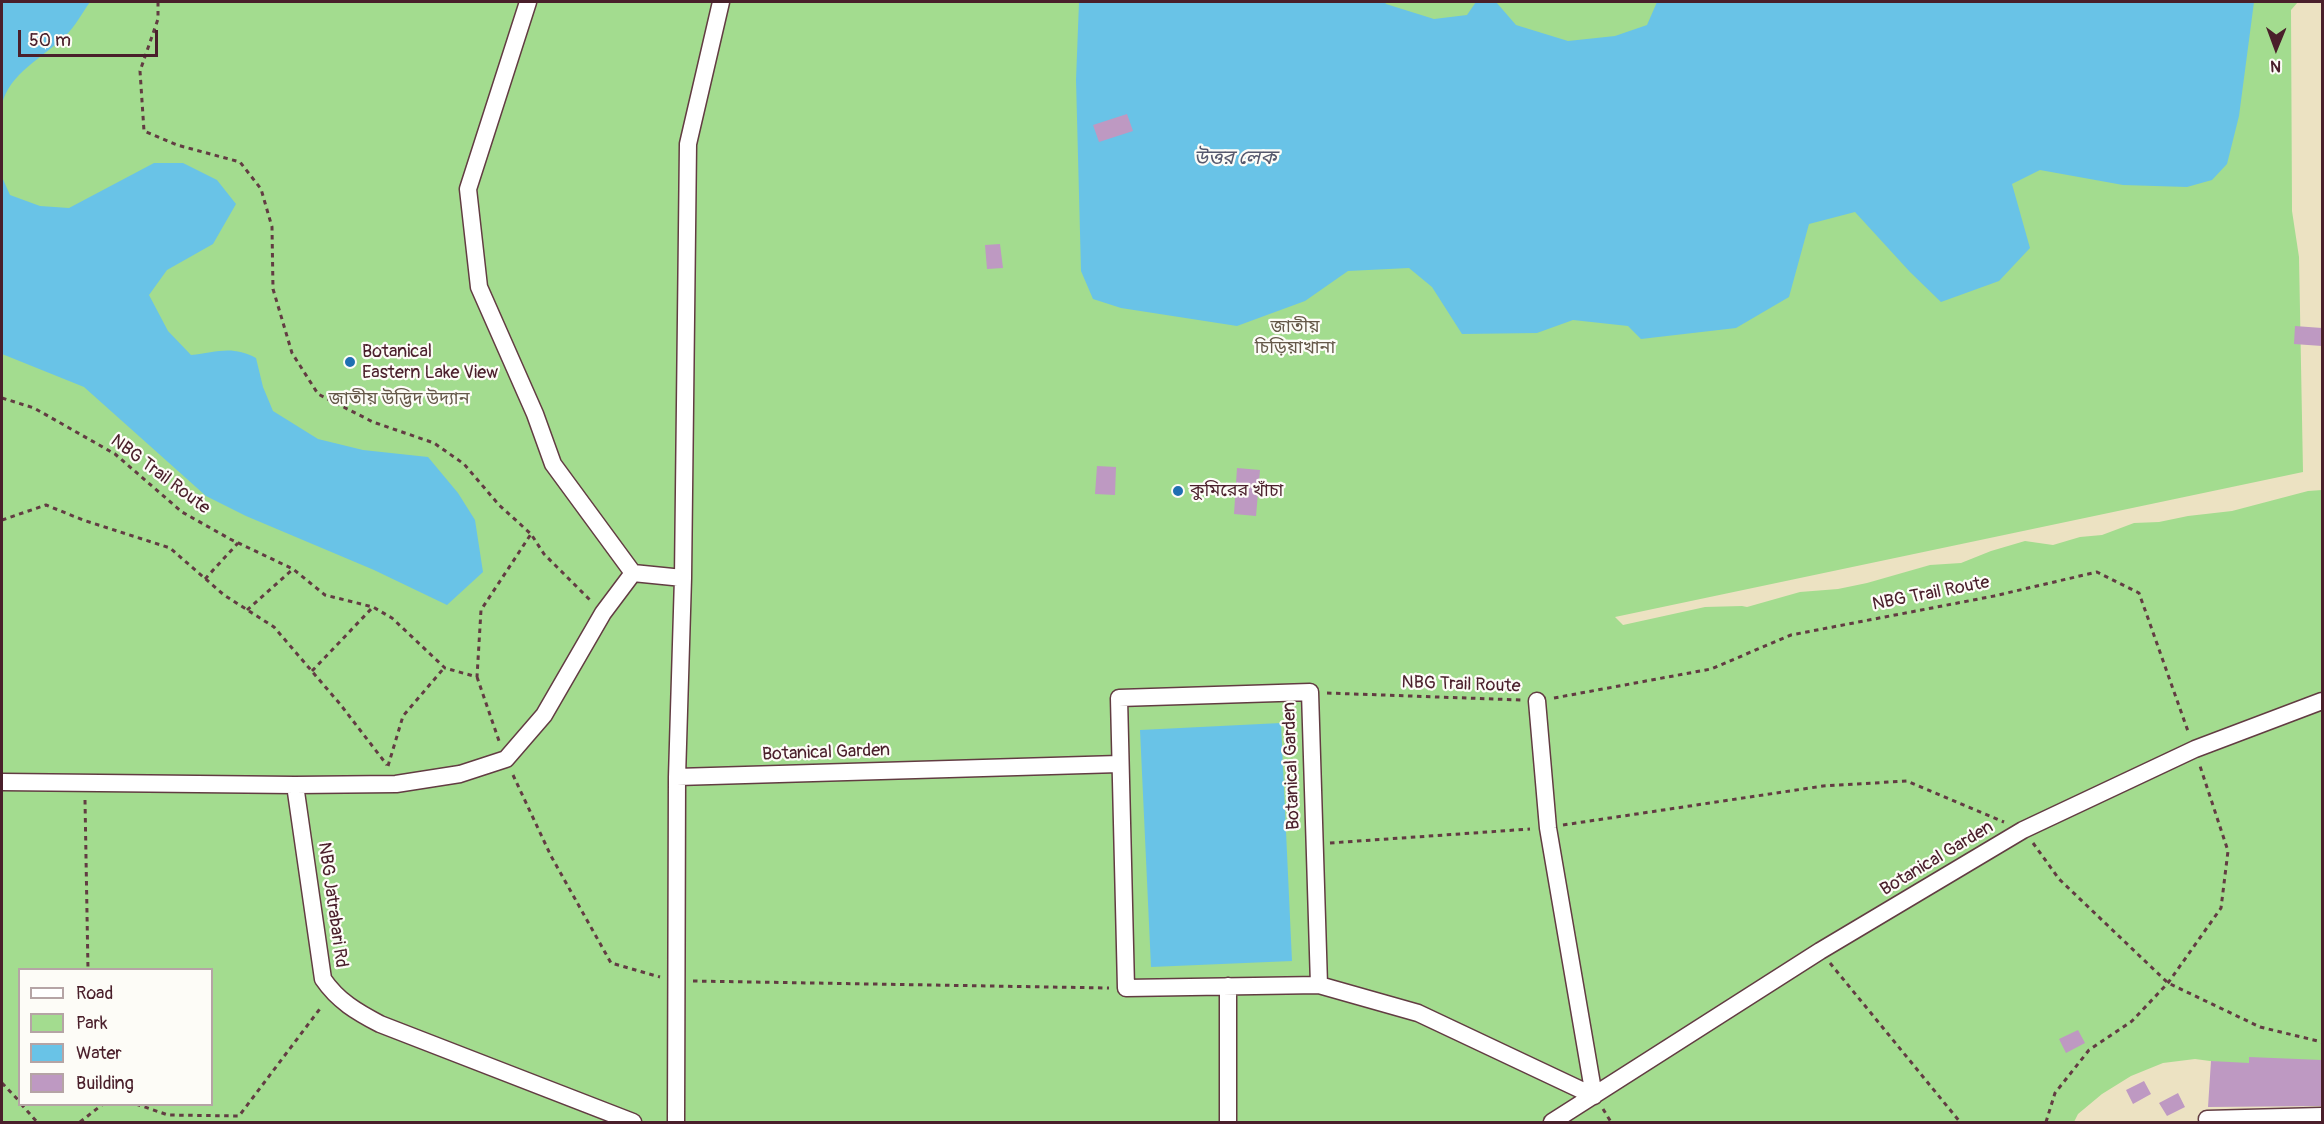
<!DOCTYPE html>
<html>
<head>
<meta charset="utf-8">
<style>
  body { margin:0 }
  #map { position:relative; width:2324px; height:1124px; overflow:hidden; background:#ece2c2; font-family:Pangolin,sans-serif }
  canvas { display:block }
  .frame { position:absolute; inset:0; border:3px solid #4a1f2b; pointer-events:none }
  .legend { position:absolute; left:18px; top:968px; width:195px; height:138px; box-sizing:border-box; background:#fdfcf7; border:2px solid #b5a4a5; margin:0; padding:8px 10px; list-style:none; font-size:18px; color:#4a1f2b }
  .legend li { display:flex; align-items:center; gap:12px; height:30px }
  .legend b { width:30px; border:2px solid #b5a4a5 }
  .north { position:absolute; left:2246px; top:18px; width:60px; height:60px; -webkit-text-stroke:4px #fdfcf7; paint-order:stroke; rotate:181deg; font-size:16px; font-weight:700; line-height:24px; text-align:center; color:#4a1f2b }
  .north::after { content:''; display:block; margin:auto; width:21px; height:27px; background:#4a1f2b; clip-path:polygon(50% 0,100% 100%,50% 72%,0 100%) }
  .scale { position:absolute; left:18px; top:30px; width:140px; height:27px; box-sizing:border-box; border:3px solid #4a1f2b; border-top:0; padding-left:8px; font-size:18px; line-height:21px; white-space:nowrap; color:#4a1f2b; -webkit-text-stroke:4px #fdfcf7; paint-order:stroke }
</style>
</head>
<body>
<div id="map">
<canvas width="2324" height="1124"></canvas>
<div class="frame"></div>
<ul class="legend">
<li><b style="height:8px;background:#fff"></b>Road</li>
<li><b style="height:16px;background:#a3dc8f"></b>Park</li>
<li><b style="height:16px;background:#69c3e7"></b>Water</li>
<li><b style="height:16px;background:#be99c2"></b>Building</li>
</ul>
<div class="north">N</div>
<div class="scale">50 m</div>
</div>
<script>
const ctx = document.querySelector('canvas').getContext('2d');
ctx.lineJoin = 'round';
function paint(path, color) {
  ctx.fillStyle = color;
  ctx.fill(path, 'evenodd');
}
function stroke(path, color, width, dash) {
  ctx.strokeStyle = color;
  ctx.lineWidth = width;
  ctx.lineCap = dash ? 'butt' : 'round';
  ctx.setLineDash(dash || []);
  ctx.stroke(path);
}
function label(font, color, halo, rows, align = 'center') {
  ctx.font = font + ' Pangolin,"Noto Sans Bengali",sans-serif';
  ctx.lineWidth = 4.5;
  ctx.setLineDash([]);
  ctx.textBaseline = 'middle';
  ctx.strokeStyle = halo;
  ctx.fillStyle = color;
  for (const [text, x, y, turn = 0] of rows) {
    ctx.save();
    ctx.translate(x, y);
    ctx.rotate((+turn || 0) * Math.PI / 180);
    ctx.textAlign = isNaN(turn) ? turn : align;
    if (halo) ctx.strokeText(text, 0, 0);
    ctx.fillText(text, 0, 0);
    ctx.restore();
  }
}
const green = new Path2D(`
  M2 2H2298L2291 10 2292 211 2299 257 2303 472 1615 617 1623 625 1705 607 1742 606 1747 607 1800 592 1838 589 1867 583 1930 565 1961 563 1991 551 2025 541 2053 545 2080 537 2102 535 2134 523 2159 522 2188 516 2232 511 2308 491 2322 490V1076L2195 1059 2163 1063 2131 1076 2102 1094 2078 1114 2074 1122H2ZM20 970H212V1104H20Z`);
const water = new Path2D(`
  M2 2H90C82 13 75 27 65 36 44 57 8 74 2 105Z
  M1079 2H1385L1386 4 1434 19 1467 15 1476 2H1496L1516 25 1568 41 1615 36 1647 25 1657 2H2254L2239 116 2227 164 2212 180 2187 187 2123 185 2040 170 2012 184 2030 248 1999 281 1941 302 1910 272 1855 212 1809 224 1789 297 1736 328 1641 339 1628 326 1573 320 1537 333 1462 334 1432 287 1409 268 1348 271 1305 301 1237 326 1121 308 1093 299 1081 271 1076 80Z
  M154 163H183L217 180 236 204 213 244 167 270 149 295 168 331 191 355C216 352 233 345 256 358L263 387 273 411 318 439 363 450 428 457 458 493 475 520 483 572 447 605 374 570 246 516 206 496 84 387 2 354V177L10 195 40 206 69 208Z
  M1281 723 1292 961 1151 967 1140 730Z`);
const building = new Path2D(`
  M1127 114 1133 131 1099 142 1093 125Z
  M1000 244 1003 268 987 269 985 245Z
  M2295 326 2322 328V346L2294 344Z
  M1097 466 1116 467 1115 495 1095 494Z
  M1237 468 1260 470 1256 516 1234 514Z
  M2078 1030 2085 1043 2066 1053 2059 1039Z
  M2249 1057 2322 1060V1106L2208 1107 2211 1061 2249 1063Z
  M2144 1081 2151 1094 2133 1104 2126 1090Z
  M2178 1093 2185 1107 2167 1116 2159 1103Z`);
const path = new Path2D(`
  M158 2V19L140 71 144 131 177 145 240 162 261 189 272 227 273 289 292 353 318 394 373 422 434 443 464 464 499 505 531 534 544 554 591 601
  M2 398 34 408 115 454 182 512 230 539 293 569 325 595 373 607 392 618 445 668 477 677 481 610 531 534
  M2 520 46 505 83 520 170 548 224 595 274 627 340 704 387 765
  M205 579 238 543
  M247 610 293 569
  M312 671 373 607
  M477 677 499 741
  M1327 693 1521 700
  M1554 698 1711 669 1791 635 1994 596 2097 572 2139 593 2189 734
  M388 766 403 716 444 668
  M513 775 551 856 611 963 660 977
  M85 800 88 970
  M1563 825 1823 786 1907 781 2004 822
  M1330 843 1530 829
  M2033 843 2059 879 2168 983 2260 1027 2322 1042
  M1830 963 1960 1122
  M693 981 1109 988
  M2 1083 20 1102
  M21 1104 37 1122
  M136 1104 168 1115 239 1116 322 1006
  M1603 1109 1611 1122
  M80 1122 103 1104
  M2046 1122 2055 1093 2089 1050 2132 1021 2168 983 2221 908 2228 851 2200 766`);
const street = new Path2D(`
  M528 2 468 189 479 287 535 414 553 464 633 573 683 578
  M1537 701 1548 828 1594 1096
  M677 777 1119 764
  M2 782 295 785 323 979C338 1001 357 1012 380 1024L633 1122
  M295 785 396 784 460 774 506 759 544 715 603 613 633 573
  M1319 985 1310 692 1119 698 1126 988 1319 985 1418 1013 1594 1096
  M2207 1119 2322 1116
  M676 1122 677 777 683 578 688 144 721 2
  M1228 1122V986
  M1552 1122 1820 951 2023 830 2195 749 2322 701`);
const markers = [
  [350,362,6,"#1f6fb2"],
  [1178,491,6,"#1f6fb2"]
];
const parkNames = [
  ["জাতীয়",1295,327],
  ["চিড়িয়াখানা",1295,348],
  ["জাতীয় উদ্ভিদ উদ্যান",399,399]
];
const poiNames = [
  ["Botanical",362,352],
  ["Eastern Lake View",362,373],
  ["কুমিরের খাঁচা",1190,491]
];
const streetNames = [
  ["NBG Trail Route",160,475,37],
  ["NBG Trail Route",1931,594,-11],
  ["NBG Trail Route",1461,685,2],
  ["Botanical Garden",826,753,-2],
  ["Botanical Garden",1292,766,-92],
  ["Botanical Garden",1937,859,-31],
  ["NBG Jatrabari Rd",332,905,82]
];
const waterNames = [
  ["উত্তর লেক",1235,159]
];
paint(green, '#a3dc8f');
paint(water, '#69c3e7');
paint(building, '#be99c2');
stroke(street, '#623c42', 19);
stroke(path, '#623c42', 3, [4.5, 4.5]);
stroke(street, '#fff', 16);
for (const [x, y, r, color] of markers) {
  const dot = new Path2D();
  dot.arc(x, y, r, 0, 2 * Math.PI);
  ctx.fillStyle = color;
  ctx.fill(dot);
  stroke(dot, '#fdfcf7', 2);
}
label('18px', '#655849', '#fdfcf7', parkNames);
label('18px', '#4a1f2b', '#fdfcf7', poiNames, 'left');
label('18px', '#4a1f2b', '#fdfcf7', streetNames);
label('italic 20px', '#55586d', '#fdfcf7', waterNames);
</script>
</body>
</html>
